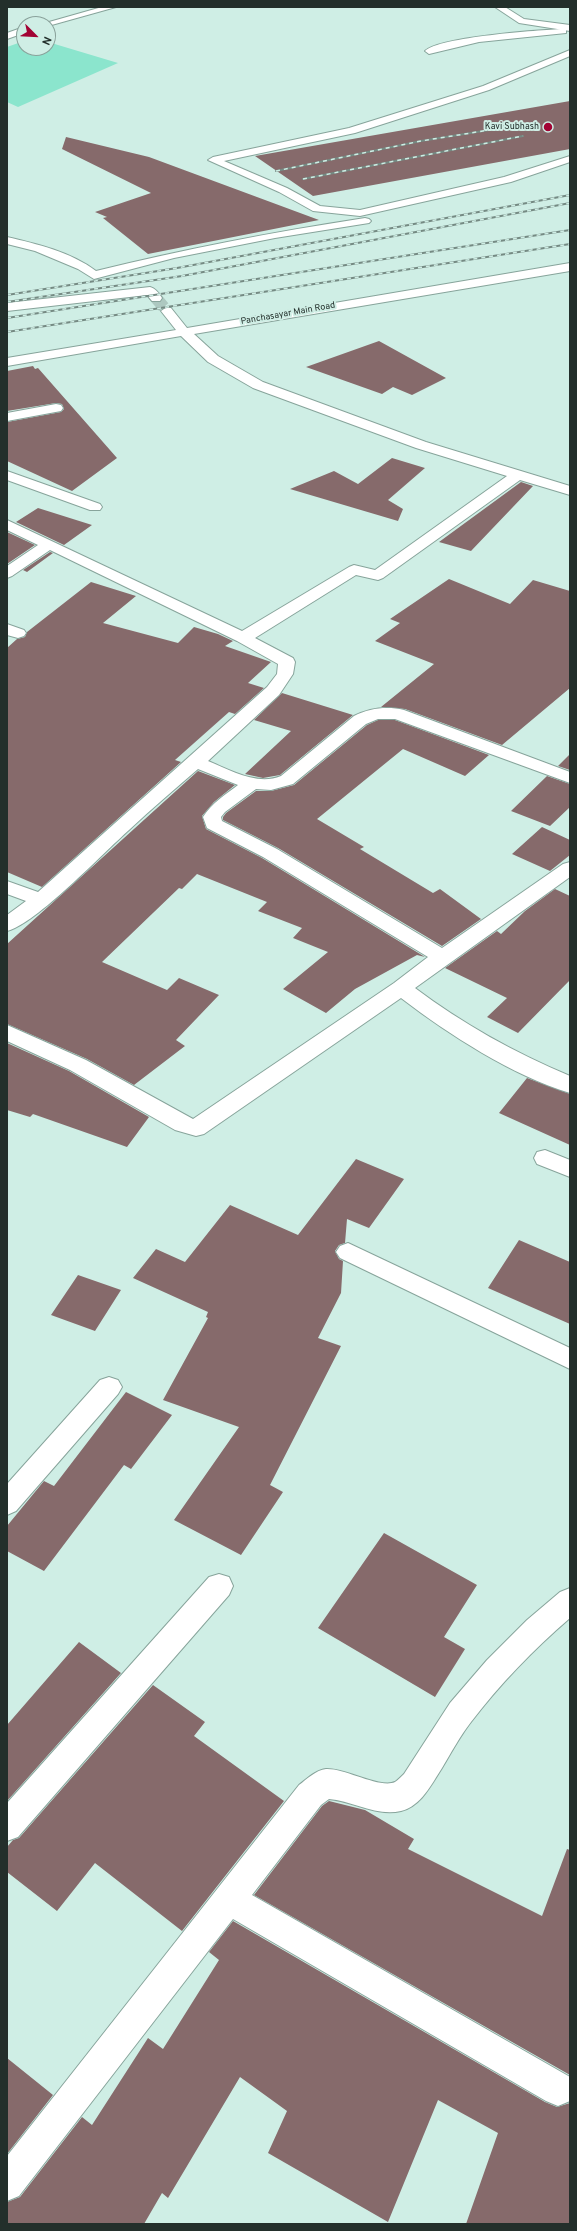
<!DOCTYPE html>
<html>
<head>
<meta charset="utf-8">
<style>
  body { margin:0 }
  #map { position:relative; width:577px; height:2231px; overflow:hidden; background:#cfeee5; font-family:Overpass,sans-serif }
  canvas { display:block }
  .frame { position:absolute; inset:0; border:8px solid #232f2b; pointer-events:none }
  .north { position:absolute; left:16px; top:16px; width:40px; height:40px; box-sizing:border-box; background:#cfeee5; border:1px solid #8aa29b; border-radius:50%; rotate:114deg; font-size:11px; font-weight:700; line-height:16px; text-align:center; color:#232f2b }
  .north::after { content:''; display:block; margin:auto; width:14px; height:18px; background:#a20334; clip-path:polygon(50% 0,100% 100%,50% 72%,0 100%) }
</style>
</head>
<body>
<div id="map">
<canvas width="577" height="2231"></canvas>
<div class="frame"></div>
<div class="north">N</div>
</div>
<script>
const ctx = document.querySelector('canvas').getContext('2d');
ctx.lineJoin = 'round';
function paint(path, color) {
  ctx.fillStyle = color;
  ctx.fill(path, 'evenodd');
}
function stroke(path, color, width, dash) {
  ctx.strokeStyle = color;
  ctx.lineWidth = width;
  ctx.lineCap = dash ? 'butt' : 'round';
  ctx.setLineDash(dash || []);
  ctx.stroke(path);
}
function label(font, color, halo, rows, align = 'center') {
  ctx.font = font + ' Overpass,sans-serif';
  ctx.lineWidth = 4;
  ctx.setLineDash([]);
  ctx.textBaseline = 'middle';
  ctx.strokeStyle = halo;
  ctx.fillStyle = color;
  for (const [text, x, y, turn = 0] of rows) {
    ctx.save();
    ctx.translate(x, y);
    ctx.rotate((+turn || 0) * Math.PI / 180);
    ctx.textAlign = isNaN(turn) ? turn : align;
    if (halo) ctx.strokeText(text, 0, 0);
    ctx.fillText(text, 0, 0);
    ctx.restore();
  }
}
const green = new Path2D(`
  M24 41V48H48V42L118 63 18 107 7 102V47Z`);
const building = new Path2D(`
  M570 101V149L313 196 255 156Z
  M66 137 149 157 319 220 148 254 103 218 107 217 95 212 151 193 62 149Z
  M379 341 446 378 412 395 393 387 382 394 306 367Z
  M33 366 35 369 38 368 117 458 72 491 7 461V422L61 412 64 409 62 404 56 403 7 411V371Z
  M392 458 425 468 388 500 403 509 398 521 290 489 334 471 358 484Z
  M521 482 533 486 471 551 439 542Z
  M38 508 92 525 64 545 16 522Z
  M7 532 35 545 7 564Z
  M50 552 53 553 27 572 23 570Z
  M449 579 510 604 533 580 570 591V688L502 745 405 709 381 707 434 664 375 641 400 623 390 619Z
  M91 582 136 596 103 623 178 643 194 627 218 634 233 641 225 646 271 662 248 683 264 688 235 714 229 712 175 760 181 762 42 887 7 872V648L17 639 25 637 27 632Z
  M282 693 353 715 280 775 263 778 245 774 291 731 254 720Z
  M378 720H395L489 755 465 776 403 749 317 819 364 847 360 849 433 893 440 889 481 919 442 946 278 848 223 820V817L226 813 256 791H271L294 785 367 725Z
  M570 754V770L558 766Z
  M198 771 235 785 214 802 202 816 206 829 262 858 425 957 417 955 355 989 326 1013 283 989 328 952 293 938 302 928 258 911 267 902 197 874 182 889 179 888 102 962 167 990 179 978 219 995 176 1040 185 1046 134 1085 87 1059 7 1024V944Z
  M547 776 570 784V807L550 826 511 811Z
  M542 827 570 840V855L550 871 512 854Z
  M555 889 570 896V980L518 1033 487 1017 507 998 445 968 497 931 501 934 525 911Z
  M7 1043 69 1071 149 1117 127 1147 33 1114 30 1117 7 1110Z
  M527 1078 570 1094V1145L499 1113Z
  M356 1159 404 1179 369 1228 347 1219 345 1243 339 1245 335 1251 339 1259 343 1261 341 1293 318 1338 341 1346 270 1485 283 1492 241 1555 174 1520 239 1427 163 1400 208 1318 206 1317 208 1312 133 1278 156 1249 185 1262 230 1205 298 1235Z
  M519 1240 570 1262V1324L488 1288Z
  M78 1275 121 1290 95 1331 51 1315Z
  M126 1392 172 1415 131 1469 124 1465 44 1571 7 1551V1526L44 1481 54 1486Z
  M384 1533 477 1585 444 1637 465 1649 435 1697 318 1628Z
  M79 1642 121 1673 7 1801V1725Z
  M153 1685 205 1722 194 1736 284 1801 182 1931 95 1863 57 1911 7 1872V1847L13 1840 19 1838Z
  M329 1801 365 1810 414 1839 408 1849 542 1916 567 1849 570 1850V2075L254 1895 322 1806Z
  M233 1921 545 2102 557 2107 570 2103V2224H466L498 2133 438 2100 388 2222 268 2153 287 2111 240 2077 168 2198 162 2193 144 2224H7V2202L20 2197 82 2117 92 2125 148 2038 163 2049 219 1960 209 1952Z
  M7 2058 53 2095 7 2154Z`);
const minorTunnel = new Path2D(`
  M156 298 167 311`);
const service = new Path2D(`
  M563 29H566V33L479 42 429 54 425 51C439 37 539 30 563 29Z`);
const minor = new Path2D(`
  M102 7H116L48 26V24H42Z
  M495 7H505L524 19 570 25V31L519 23Z
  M24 27V33L7 39V33Z
  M570 50V56L489 90 355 133 224 161 287 188 320 206 360 210 504 177 570 156V162L511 182 360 216 313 211 279 192 208 160 213 157 349 128 483 86Z
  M365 218 369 219 371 221 369 223 275 238 174 258 94 279 78 269 35 251 7 244V237C37 244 71 252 96 271 185 249 274 232 365 218Z
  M570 263V271L194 334 218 356 263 382 426 442 570 486V495L520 480 383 578 378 580 356 575 255 638 293 658 295 662 293 674 279 695 208 761C230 770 257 786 281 776L354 716C370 708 387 706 404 710L570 772V783L395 719H378L366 724 293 784 271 790 256 789 225 812 221 817 222 821 277 849 442 948 563 864 570 862V877L415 988C463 1024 515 1053 570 1076V1093C513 1076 448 1034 401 998L204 1134 196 1136 175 1130 70 1070 7 1041V1025L86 1060 193 1119 394 983 428 957 263 857 207 828 203 817C212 803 225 795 238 785L198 769C175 789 151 809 129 830 103 853 36 924 7 931V915L26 901 7 894V881L38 892 267 687 277 674 278 664 237 641 50 550 12 576 7 578V566L38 545 7 530V520L242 631 349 567 354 565 375 570 507 476 416 448 253 388 208 362 181 336 7 366V358L176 330 161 311 167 307 171 308 187 328Z
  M150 287C156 289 159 293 162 298L160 301H152L147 295 7 311V303Z
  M56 404 61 405 63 408 61 411 7 421V413Z
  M7 471 100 504 102 507 100 510H90L7 480Z
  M7 624 24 630 26 633 24 636 18 638 7 635Z
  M545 1150 570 1160V1177L537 1164 534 1158 537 1152Z
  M348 1243 570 1348V1369L340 1258 336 1252 340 1246Z
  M109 1377 118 1380 122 1387 118 1394 16 1511 7 1515V1484L100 1380Z
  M219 1574 229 1577 233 1586 229 1595 18 1837 7 1841V1803L209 1577Z
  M570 1588V1618C534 1649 500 1684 471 1722 460 1736 451 1753 442 1768 431 1785 421 1806 401 1811 377 1817 353 1801 329 1799L321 1805 252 1895 570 2077V2101L558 2106 546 2101 233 1919 19 2196 7 2201V2156L299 1785C307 1779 316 1770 326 1769 345 1768 380 1789 395 1782 398 1780 402 1776 404 1774L450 1703 487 1660 527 1620 560 1592Z`);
const rail = new Path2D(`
  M276 171 421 141 508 127
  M303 179 523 136
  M7 295 177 268 570 195
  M7 302 182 276 570 203
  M7 318 570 230
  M7 332 570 244`);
const markers = [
  [548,127,5,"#a20334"]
];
const farPoinames = [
  ["Kavi Subhash",539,127]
];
const farStreetnames = [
  ["Panchasayar Main Road",288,314,-10]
];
paint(green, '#8be5cd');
paint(building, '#866a6b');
stroke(minorTunnel, '#adc8c0', 12, [12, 6]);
stroke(service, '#87a49b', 2);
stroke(minor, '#87a49b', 2);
paint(service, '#fff');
paint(minor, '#fff');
stroke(rail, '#758a83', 2);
stroke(rail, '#cfeee5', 1.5, [4]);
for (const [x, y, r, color] of markers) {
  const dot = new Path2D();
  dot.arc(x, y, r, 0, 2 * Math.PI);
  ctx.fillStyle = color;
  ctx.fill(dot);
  stroke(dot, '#cfeee5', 1.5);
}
label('9px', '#232f2b', '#cfeee5', farPoinames, 'right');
label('9px', '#232f2b', '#cfeee5', farStreetnames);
</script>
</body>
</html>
